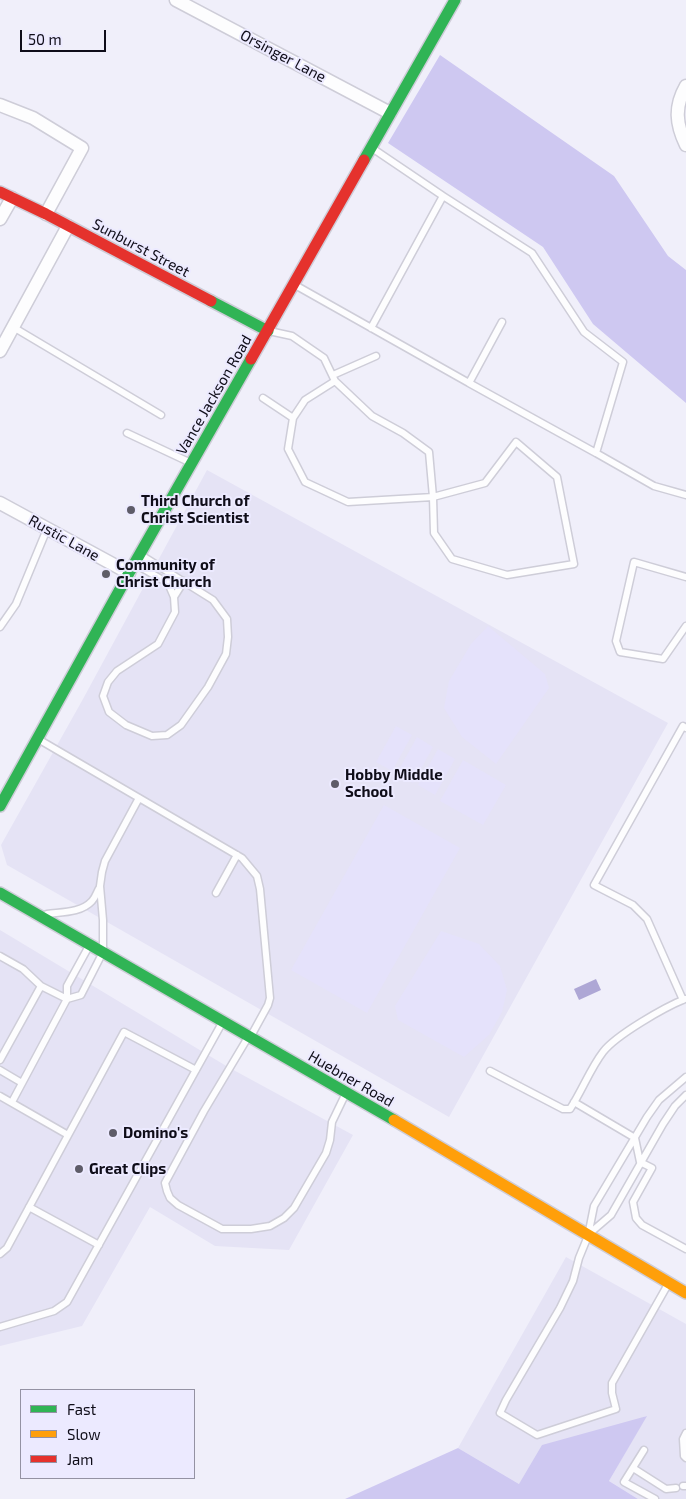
<!DOCTYPE html>
<html>
<head>
<meta charset="utf-8">
<style>
  body { margin:0 }
  #map { position:relative; width:686px; height:1499px; overflow:hidden; background:#f0effa; font-family:"Exo 2",sans-serif }
  canvas { display:block }
  .legend { position:absolute; left:20px; top:1389px; width:175px; height:90px; box-sizing:border-box; background:#eceaff; border:1px solid #9492a3; margin:0; padding:6px 9px; list-style:none; font-size:15px; color:#0f0d19 }
  .legend li { display:flex; align-items:center; gap:10px; height:25px }
  .legend b { width:25px; border:1px solid #9492a3 }
  .scale { position:absolute; left:20px; top:30px; width:86px; height:22px; box-sizing:border-box; border:2px solid #0f0d19; border-top:0; padding-left:6px; font-size:15px; line-height:18px; white-space:nowrap; color:#0f0d19; -webkit-text-stroke:4px #eceaff; paint-order:stroke }
</style>
</head>
<body>
<div id="map">
<canvas width="686" height="1499"></canvas>
<ul class="legend">
<li><b style="height:6px;background:#30b455"></b>Fast</li>
<li><b style="height:6px;background:#ff9f0a"></b>Slow</li>
<li><b style="height:6px;background:#e5322d"></b>Jam</li>
</ul>
<div class="scale">50 m</div>
</div>
<script>
const ctx = document.querySelector('canvas').getContext('2d');
ctx.lineJoin = 'round';
function paint(path, color) {
  ctx.fillStyle = color;
  ctx.fill(path, 'evenodd');
}
function stroke(path, color, width, dash) {
  ctx.strokeStyle = color;
  ctx.lineWidth = width;
  ctx.lineCap = dash ? 'butt' : 'round';
  ctx.setLineDash(dash || []);
  ctx.stroke(path);
}
function label(font, color, halo, rows, align = 'center') {
  ctx.font = font + ' "Exo 2",sans-serif';
  ctx.lineWidth = 4;
  ctx.setLineDash([]);
  ctx.textBaseline = 'middle';
  ctx.strokeStyle = halo;
  ctx.fillStyle = color;
  for (const [text, x, y, turn = 0] of rows) {
    ctx.save();
    ctx.translate(x, y);
    ctx.rotate((+turn || 0) * Math.PI / 180);
    ctx.textAlign = isNaN(turn) ? turn : align;
    if (halo) ctx.strokeText(text, 0, 0);
    ctx.fillText(text, 0, 0);
    ctx.restore();
  }
}
const built = new Path2D(`
  M207 470 668 723 449 1117 7 865 1 845 83 699Z
  M0 930 228 1067 353 1135 289 1250 215 1246 150 1207 82 1326 0 1346Z
  M566 1257 686 1324V1499H638L609 1481 646 1416 519 1484 458 1448Z`);
const green = new Path2D(`
  M488 626 545 674 549 688 496 764 462 737 444 708 449 681 471 644Z
  M396 726 412 735 392 771 376 762Z
  M417 737 433 747 413 783 397 773Z
  M438 749 455 759 435 795 418 785Z
  M463 760 506 785 483 825 440 801Z
  M384 805 460 848 367 1013 291 970Z
  M441 931 479 944 500 966 507 990 502 1012 489 1035 464 1057 398 1020 395 1006Z`);
const forest = new Path2D(`
  M440 55 614 176 668 256 686 270V403L593 324 543 247 388 143Z
  M647 1416 609 1481 638 1499H345L458 1448 519 1484 542 1445Z`);
const water = new Path2D(`
  M596 979 601 990 579 1000 574 989Z`);
const lane = new Path2D(`
  M443 196 532 253 584 332 623 362 596 453 469 383
  M295 285 469 383 502 322
  M13 327 161 415
  M371 328 443 196 372 148
  M333 375 376 356
  M263 398 293 418 305 400 335 381 324 358 292 336 269 331
  M293 418 288 449 305 482 348 502 433 497 429 452 403 433 372 416 335 381
  M127 433 191 463
  M516 442 557 477 574 564 507 575 452 559 434 533 433 497 485 483Z
  M596 453 654 486 686 495
  M135 564 168 583 174 597 175 612 158 644 117 671 108 682 103 696 109 712 126 725 152 736 167 735 181 725 208 687 226 654 228 637 227 619 213 600 141 555
  M686 577 634 562 616 641 620 652 663 659 686 626
  M174 597 184 581
  M0 627 16 604 47 529
  M38 739 242 858 257 876 260 889 270 998 268 1005 251 1036
  M216 893 237 855
  M47 914C62 912 81 913 92 901 96 897 97 891 100 887
  M0 956 23 969 41 986 67 999 81 995 103 952V920L100 886 102 872 105 861 139 798
  M683 1000 647 919 633 905 594 885 683 726 686 728
  M247 1039 204 1111 165 1183 167 1191 170 1198 178 1205 222 1229H251L270 1226 284 1218 294 1208 326 1153 330 1140 332 1122 345 1095
  M0 1060 41 986
  M0 1070 22 1083
  M490 1071 563 1109H570C582 1091 590 1069 603 1052 616 1035 665 1007 685 999
  M0 1096 68 1135
  M12 1102 67 999V986L89 946
  M574 1102 635 1138 640 1162 652 1168 633 1202 636 1218 642 1225 686 1249
  M29 1207 99 1245
  M590 1233 611 1215 663 1124 675 1106 686 1095
  M0 1254 7 1248 124 1032 196 1070
  M667 1286 612 1383V1393L616 1409 537 1435 500 1413 506 1400 560 1308 573 1281 579 1258 588 1236 594 1206 647 1117 659 1100 686 1077
  M0 1327 54 1311 67 1302 222 1023
  M686 1433 683 1439 684 1456 686 1458
  M644 1450 624 1482 655 1499
  M633 1468 666 1489 676 1488
  M683 1486H686`);
const street = new Path2D(`
  M176 0 390 113
  M686 86C674 107 676 124 686 145
  M0 105 33 118 82 148 46 214
  M0 219 12 198
  M0 351 68 226
  M0 503 129 573`);
const fast = new Path2D(`
  M364 160 455 0
  M211 301 268 331
  M0 806 129 573 251 359
  M0 893 394 1120`);
const slow = new Path2D(`
  M394 1120 686 1293`);
const jam = new Path2D(`
  M0 192 46 214 211 301
  M251 359 364 160`);
const markers = [
  [131,510,5,"#5e5c68"],
  [106,574,5,"#5e5c68"],
  [335,784,5,"#5e5c68"],
  [113,1133,5,"#5e5c68"],
  [79,1169,5,"#5e5c68"]
];
const streetNames = [
  ["Orsinger Lane",283,56,28],
  ["Sunburst Street",141,248,28],
  ["Vance Jackson Road",214,395,-60],
  ["Rustic Lane",64,538,29],
  ["Huebner Road",351,1079,30]
];
const poiNames = [
  ["Third Church of",141,501],
  ["Christ Scientist",141,518],
  ["Community of",116,565],
  ["Christ Church",116,582],
  ["Hobby Middle",345,775],
  ["School",345,792],
  ["Domino's",123,1133],
  ["Great Clips",89,1169]
];
paint(built, '#e5e3f5');
paint(green, '#e5e2fb');
paint(forest, '#cec8f1');
paint(water, '#aea7d5');
stroke(lane, '#cecdd8', 9);
stroke(street, '#cecdd8', 15);
stroke(fast, '#cecdd8', 14);
stroke(slow, '#cecdd8', 14);
stroke(jam, '#cecdd8', 14);
stroke(lane, '#fdfdfe', 6);
stroke(street, '#fdfdfe', 12);
stroke(fast, '#30b455', 11);
stroke(slow, '#ff9f0a', 11);
stroke(jam, '#e5322d', 11);
for (const [x, y, r, color] of markers) {
  const dot = new Path2D();
  dot.arc(x, y, r, 0, 2 * Math.PI);
  ctx.fillStyle = color;
  ctx.fill(dot);
  stroke(dot, '#eceaff', 2);
}
label('15px', '#0f0d19', '#eceaff', streetNames);
label('bold 15px', '#0f0d19', '#eceaff', poiNames, 'left');
</script>
</body>
</html>
